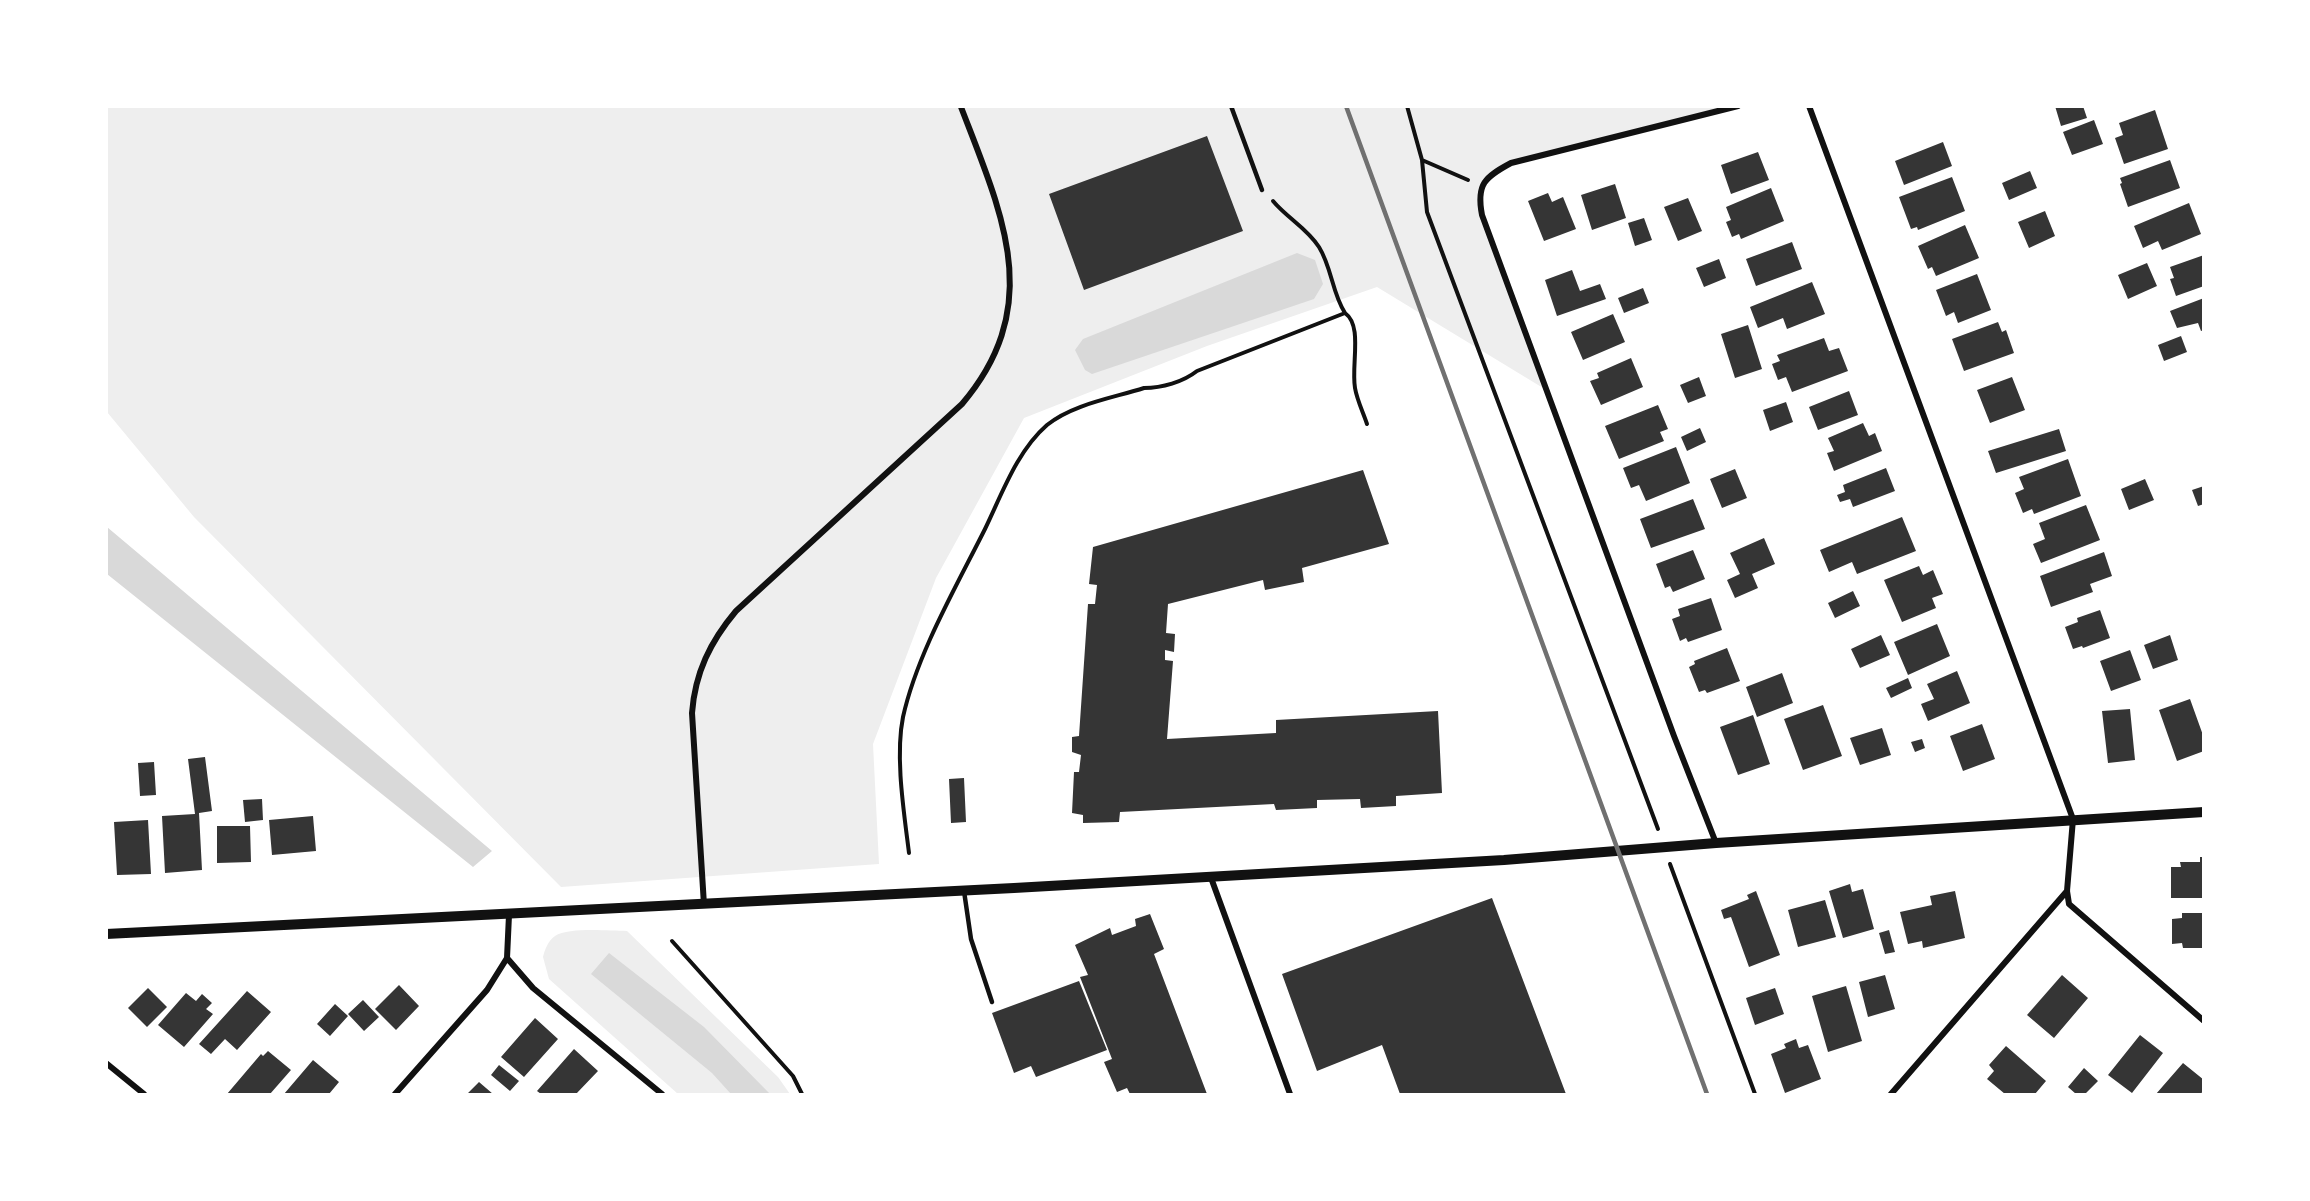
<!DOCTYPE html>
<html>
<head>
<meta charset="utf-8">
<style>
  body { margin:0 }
  #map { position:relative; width:2310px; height:1201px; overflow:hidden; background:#fff; font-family:Montserrat,sans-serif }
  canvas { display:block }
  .frame { position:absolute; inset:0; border:108px solid #fff; pointer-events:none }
</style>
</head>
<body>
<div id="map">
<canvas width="2310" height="1201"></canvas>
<div class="frame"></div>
</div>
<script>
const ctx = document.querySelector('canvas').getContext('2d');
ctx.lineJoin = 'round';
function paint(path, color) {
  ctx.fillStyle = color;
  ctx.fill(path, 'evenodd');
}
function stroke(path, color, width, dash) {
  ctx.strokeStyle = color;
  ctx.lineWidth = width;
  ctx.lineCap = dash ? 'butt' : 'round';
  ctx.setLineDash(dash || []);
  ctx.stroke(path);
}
const green = new Path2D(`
  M106 107H1738L1511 163 1488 176 1479 202 1548 391 1377 287 1207 346 1024 418 936 578 873 744 879 864 561 887 194 517 107 412Z
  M627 931 778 1077 790 1094H678L549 979 543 957C545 949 548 941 555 936 569 927 609 931 627 931Z`);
const water = new Path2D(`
  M1297 253 1315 260 1323 284 1314 299 1092 374 1085 370 1075 350 1083 339Z
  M106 527H107L492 851 473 867 107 574Z
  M609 953 704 1027 770 1094H731L712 1073 591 974Z`);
const building = new Path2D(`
  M2055 106H2083L2087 118 2061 126Z
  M2155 110 2168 149 2124 164 2115 138 2123 135 2119 123Z
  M2094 120 2103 144 2072 155 2063 132Z
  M1207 136 1243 231 1084 290 1049 194Z
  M1943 142 1952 166 1904 185 1895 161Z
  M1758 152 1769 180 1731 194 1721 165Z
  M2170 160 2180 188 2128 207 2120 184 2122 183 2120 178Z
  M2030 171 2037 188 2009 200 2002 183Z
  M1952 177 1965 211 1918 230 1917 227 1911 229 1899 197Z
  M1615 184 1626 218 1592 230 1581 195Z
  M1771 188 1784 221 1741 239 1739 234 1732 237 1726 222 1731 220 1726 207Z
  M1548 193 1552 202 1563 197 1576 229 1544 241 1528 201Z
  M1688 198 1702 231 1678 241 1664 207Z
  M2189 203 2201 234 2162 250 2158 241 2143 248 2134 226Z
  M2045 211 2055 236 2029 248 2018 222Z
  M1644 218 1652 240 1635 246 1628 223Z
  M1965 225 1979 258 1936 276 1932 267 1928 269 1918 246Z
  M1792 242 1802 269 1756 286 1746 259Z
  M2204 255V286L2176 296 2170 279 2174 278 2170 267Z
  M1719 259 1726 278 1704 287 1696 268Z
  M2147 263 2157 286 2128 299 2118 275Z
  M1572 270 1580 291 1600 284 1606 299 1557 316 1545 280Z
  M1977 274 1991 310 1958 323 1954 312 1946 316 1936 290Z
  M1812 282 1825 314 1787 329 1783 318 1758 328 1750 307Z
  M1643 288 1649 303 1624 313 1618 298Z
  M2204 298V330L2201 331 2198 323 2177 328 2170 311Z
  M1613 314 1625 342 1583 360 1571 332Z
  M1998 322 2002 332 2006 330 2014 353 1964 371 1952 339Z
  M1748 325 1762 369 1735 378 1721 334Z
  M2181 336 2187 352 2164 361 2158 345Z
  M1824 338 1829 351 1839 348 1848 371 1792 392 1786 377 1778 380 1772 364 1780 361 1777 355Z
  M1631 358 1643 387 1601 405 1590 381 1599 378 1597 373Z
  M1699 377 1706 396 1688 403 1680 385Z
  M2012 377 2025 410 1990 423 1977 390Z
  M1849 391 1858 415 1818 430 1809 407Z
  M1786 402 1793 422 1770 431 1763 410Z
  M1658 405 1668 429 1660 432 1664 441 1619 459 1605 426Z
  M1863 423 1869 436 1875 433 1882 451 1834 471 1827 453 1834 451 1828 438Z
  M1700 428 1706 442 1687 451 1681 437Z
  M2059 429 2066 451 1996 473 1988 451Z
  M1676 447 1690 483 1646 501 1639 485 1631 488 1623 468Z
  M2068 459 2081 496 2034 514 2032 509 2023 513 2015 493 2024 489 2019 477Z
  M1886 468 1895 491 1853 507 1850 499 1840 502 1837 495 1845 492 1843 485Z
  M1735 469 1747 498 1722 508 1710 479Z
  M1363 470 1389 544 1302 568 1304 582 1265 590 1263 580 1168 604 1166 633 1175 634 1174 652 1165 650V660L1173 661 1167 739 1276 733V720L1438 711 1442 793 1396 796V806L1361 808 1360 799 1317 800V808L1276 810 1274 804 1120 812 1119 822 1083 823V815L1072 813 1074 772H1079L1081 755 1072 752V737L1079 736 1088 604H1095L1097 585 1089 584 1093 547Z
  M2145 479 2154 500 2129 510 2121 489Z
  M2204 486V504L2198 506 2192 490Z
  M1693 499 1705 529 1651 548 1640 519Z
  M2086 505 2100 540 2041 563 2033 544 2045 539 2039 523Z
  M1902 517 1916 551 1857 574 1852 562 1829 572 1820 550Z
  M1764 538 1775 564 1752 574 1758 588 1735 598 1727 580 1740 574 1730 553Z
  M1693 550 1705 579 1673 592 1670 586 1665 588 1656 564Z
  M2104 552 2112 576 2090 584 2093 592 2051 607 2040 576Z
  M1919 566 1923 575 1933 570 1943 594 1932 598 1936 608 1902 622 1884 580Z
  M1853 591 1860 606 1835 618 1828 603Z
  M1711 598 1722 630 1688 642 1686 638 1680 641 1672 619 1680 616 1678 609Z
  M2100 610 2110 638 2083 648 2082 646 2073 649 2065 627 2078 622 2077 618Z
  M1937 624 1950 656 1908 675 1894 642Z
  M1881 635 1890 655 1860 668 1851 649Z
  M2170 635 2178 660 2153 669 2144 645Z
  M1727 648 1740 681 1707 693 1705 690 1699 692 1689 667 1695 664 1694 661Z
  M2130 650 2141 680 2111 691 2100 661Z
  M1957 671 1970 703 1928 721 1921 704 1934 699 1927 684Z
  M1782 673 1793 703 1757 717 1746 687Z
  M1908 678 1912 688 1891 698 1886 688Z
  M2190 699 2204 738V751L2177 761 2159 710Z
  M1823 705 1842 756 1803 770 1784 719Z
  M2130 709 2135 760 2108 763 2102 711Z
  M1753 715 1770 764 1738 775 1720 727Z
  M1982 724 1995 759 1963 771 1950 736Z
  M1882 728 1891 755 1860 765 1850 738Z
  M1922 739 1925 748 1915 752 1911 742Z
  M205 757 212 811 199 813 202 870 165 873 162 816 195 814 188 759Z
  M154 762 156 795 140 796 138 763Z
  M964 778 966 822 951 823 949 779Z
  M262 799 263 820 245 822 243 800Z
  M313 816 316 851 272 855 269 820Z
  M148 820 151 874 117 875 114 822Z
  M217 826H250L251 862 217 863Z
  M2200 857H2204V898H2171V867H2181L2180 862H2200Z
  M1850 884 1852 892 1863 889 1874 929 1843 938 1829 891Z
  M1756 891 1780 955 1749 967 1731 917 1724 919 1721 910 1749 899 1747 895Z
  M1955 891 1965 938 1923 948 1922 941 1908 944 1900 912 1932 905 1930 896Z
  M1492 898 1566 1094H1400L1382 1045 1317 1071 1282 974Z
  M1825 900 1836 937 1798 947 1788 910Z
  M2182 913H2204V948H2183L2182 943 2172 944V919L2182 918Z
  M1150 914 1164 949 1154 954 1207 1094H1130L1127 1088 1117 1092 1104 1062 1112 1059 1080 977 1088 975 1075 945 1110 928 1112 935 1136 926 1135 919Z
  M1889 930 1895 952 1885 954 1879 933Z
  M1885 975 1895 1009 1868 1017 1859 982Z
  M2062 975 2088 998 2054 1038 2027 1015Z
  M1079 981 1107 1050 1036 1077 1031 1066 1014 1073 992 1013Z
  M399 985 419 1006 396 1030 375 1009Z
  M1846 986 1862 1041 1828 1052 1812 996Z
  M148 988 167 1007 147 1027 128 1008Z
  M1775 988 1784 1014 1755 1025 1746 998Z
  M247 991 271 1012 237 1050 225 1039 211 1054 199 1044Z
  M186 993 196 1001 202 994 212 1003 206 1009 213 1014 184 1047 158 1025Z
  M363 1000 379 1017 364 1031 348 1014Z
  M335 1004 348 1016 330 1036 317 1024Z
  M535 1018 558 1039 524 1077 501 1057Z
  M2140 1035 2163 1053 2132 1093 2108 1075Z
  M1796 1039 1799 1048 1808 1045 1821 1079 1785 1093 1771 1054 1786 1048 1784 1044Z
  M2006 1046 2046 1081 2035 1094H2005L1987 1079 1994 1071 1989 1065Z
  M574 1049 598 1071 576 1094H541L537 1091Z
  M268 1051 291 1070 270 1094H227L261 1054 263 1056Z
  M313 1060 339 1082 329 1094H284Z
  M2183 1063 2204 1080V1091L2200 1094H2156Z
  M499 1065 519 1081 510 1091 491 1075Z
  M2084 1068 2098 1081 2085 1094H2076L2068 1087Z
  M479 1082 493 1094H467Z`);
const path = new Path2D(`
  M1407 106 1422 160 1427 212 1658 829
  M1422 160 1468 180
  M1273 201C1287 218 1307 228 1319 247 1332 268 1332 293 1345 313
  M909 853C904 812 895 757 903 717 917 654 956 587 985 529 1002 494 1017 451 1047 425 1073 404 1113 398 1144 388 1162 388 1183 382 1197 371L1345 313C1363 326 1351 364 1355 388 1357 400 1363 412 1367 424
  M1670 864 1755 1094
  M672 941 793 1076 802 1094`);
const service = new Path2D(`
  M1231 106 1262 190
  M964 891 971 939 992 1002`);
const minor = new Path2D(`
  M1809 106 2073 819 2067 891 2069 904 2204 1021
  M1716 843 1674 736 1482 215C1476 184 1485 177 1511 163L1738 106
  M1210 875 1290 1094
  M704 905 692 713C695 673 710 642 736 611L962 404C1046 305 1002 214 961 107
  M507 958 533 988 662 1094
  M106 1063 144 1094
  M395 1094 487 990 507 958 509 915
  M1891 1094 2067 891`);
const tertiary = new Path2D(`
  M106 934 1014 888 1504 860 1716 843 2204 812`);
const rail = new Path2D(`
  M1346 106 1707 1094`);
paint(green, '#eee');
paint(water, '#d9d9d9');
paint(building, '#353535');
stroke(path, '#111', 4);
stroke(service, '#111', 4.5);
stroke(minor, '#111', 6);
stroke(tertiary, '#111', 10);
stroke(rail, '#707070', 4.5);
</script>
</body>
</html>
